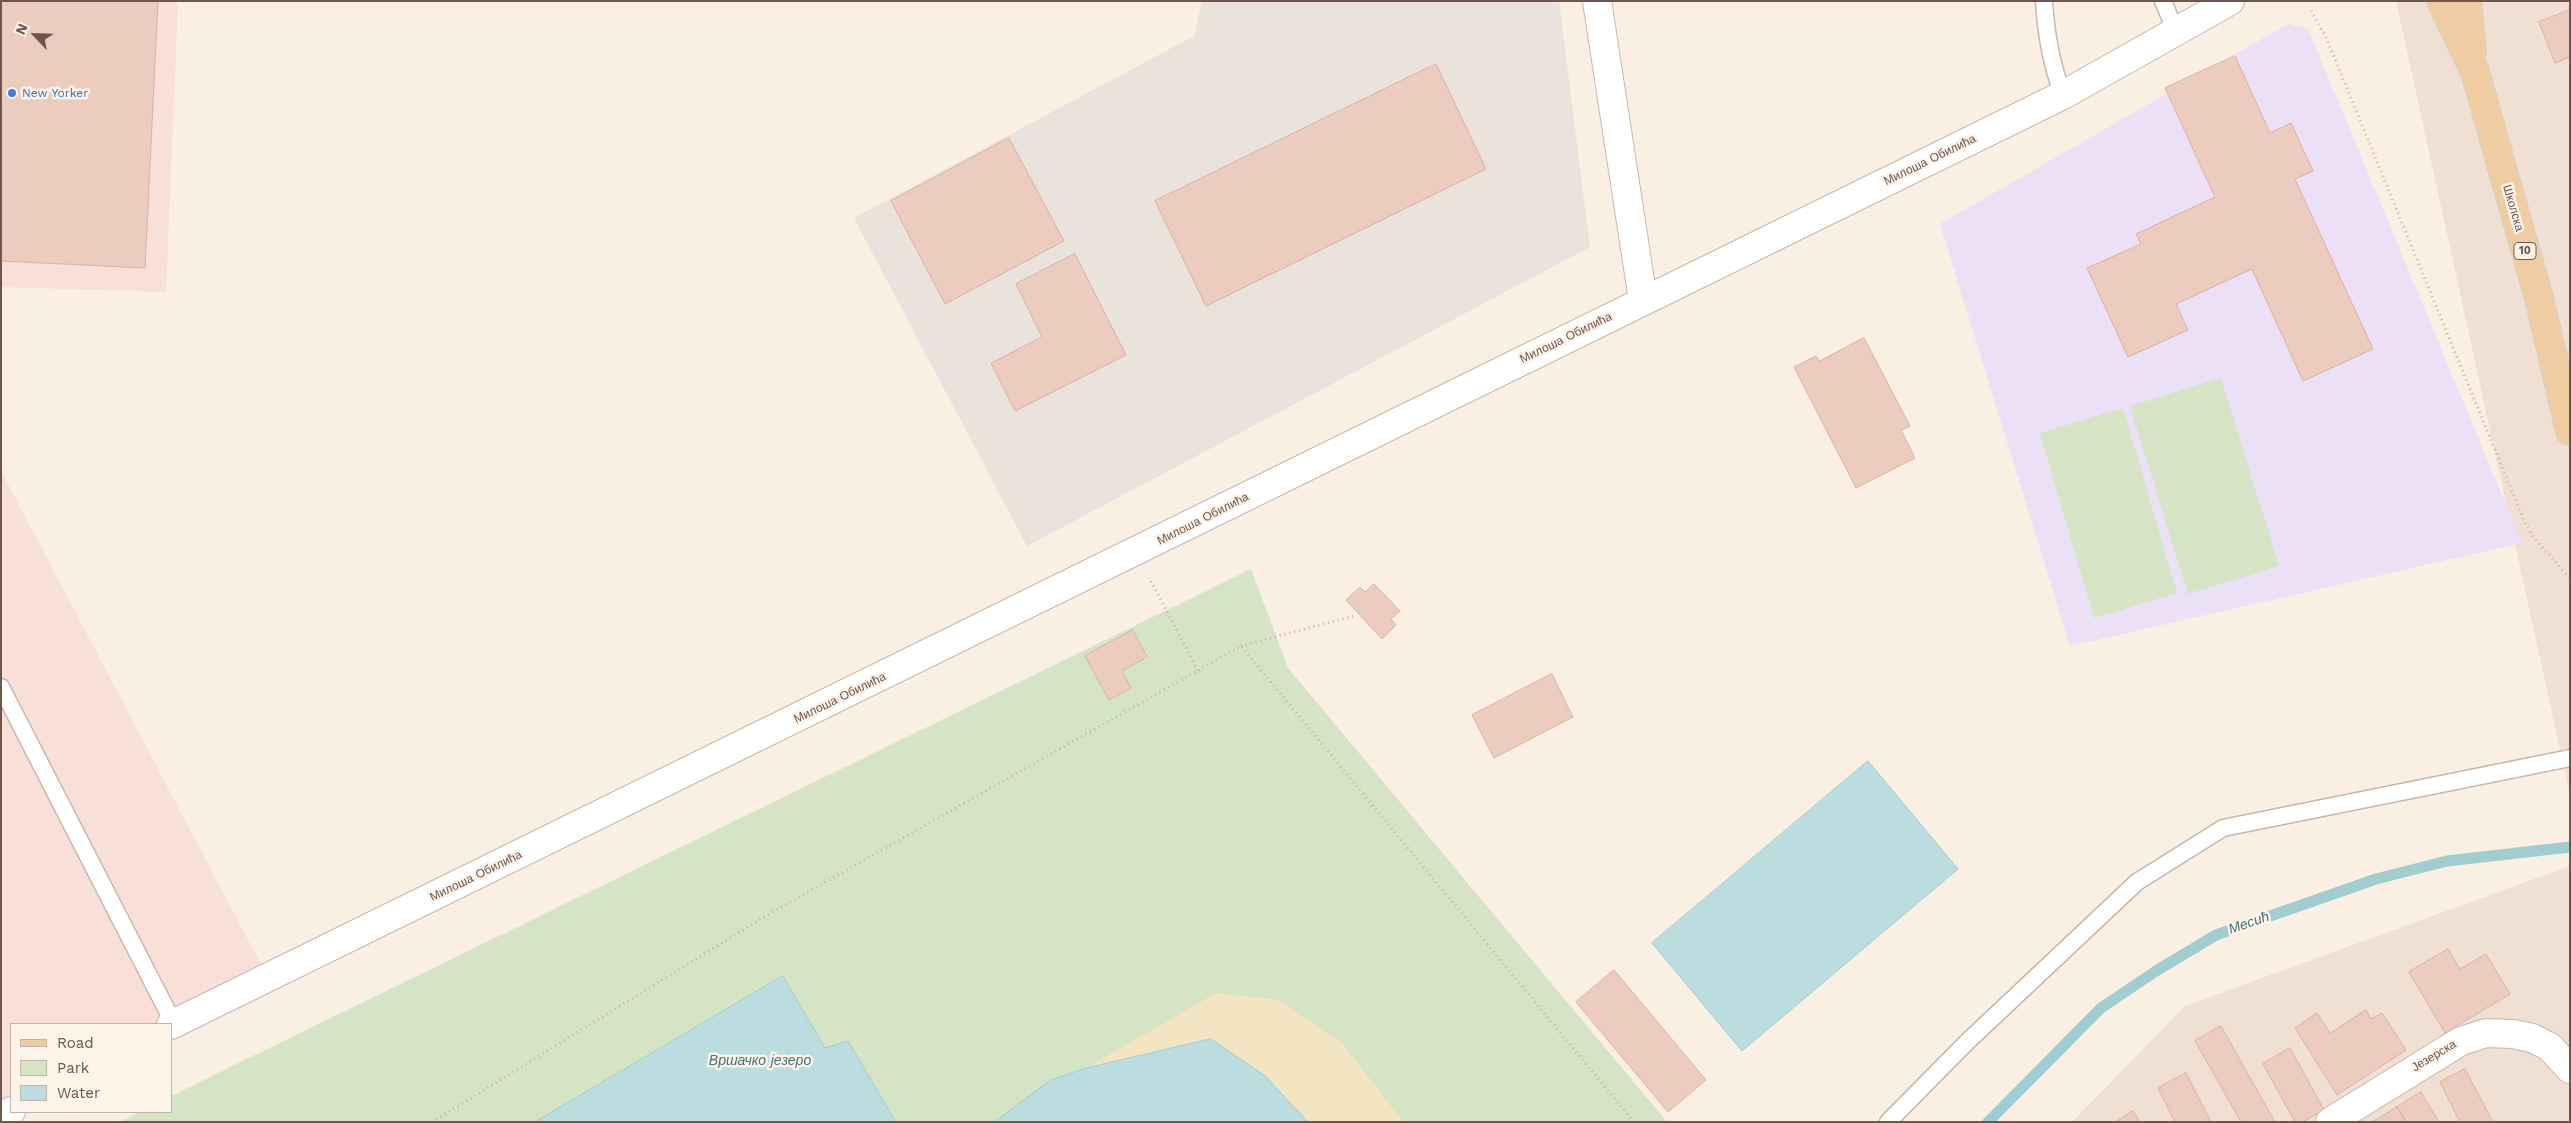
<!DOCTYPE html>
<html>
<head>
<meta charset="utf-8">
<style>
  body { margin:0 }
  #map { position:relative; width:2571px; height:1123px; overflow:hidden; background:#f9efe3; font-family:"Work Sans",sans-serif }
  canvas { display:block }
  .frame { position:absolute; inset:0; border:2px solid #6e554d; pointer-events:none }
  .legend { position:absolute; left:10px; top:1023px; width:162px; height:90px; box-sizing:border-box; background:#fcf3e9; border:1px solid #c3b4ab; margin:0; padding:6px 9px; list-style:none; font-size:15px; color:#6e554d }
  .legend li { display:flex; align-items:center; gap:10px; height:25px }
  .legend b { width:25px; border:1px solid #c3b4ab }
  .north { position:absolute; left:10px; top:10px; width:50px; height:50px; -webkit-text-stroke:4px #fcf3e9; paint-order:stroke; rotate:294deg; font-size:14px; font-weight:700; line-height:20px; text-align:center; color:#6e554d }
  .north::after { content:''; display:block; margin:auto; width:18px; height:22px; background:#6e554d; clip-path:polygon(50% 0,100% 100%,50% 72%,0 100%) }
</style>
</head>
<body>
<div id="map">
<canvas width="2571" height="1123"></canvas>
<div class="frame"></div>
<ul class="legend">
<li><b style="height:6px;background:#f0cca3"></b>Road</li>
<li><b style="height:14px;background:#d4e4c4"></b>Park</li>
<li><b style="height:14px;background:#bbdddf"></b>Water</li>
</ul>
<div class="north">N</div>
</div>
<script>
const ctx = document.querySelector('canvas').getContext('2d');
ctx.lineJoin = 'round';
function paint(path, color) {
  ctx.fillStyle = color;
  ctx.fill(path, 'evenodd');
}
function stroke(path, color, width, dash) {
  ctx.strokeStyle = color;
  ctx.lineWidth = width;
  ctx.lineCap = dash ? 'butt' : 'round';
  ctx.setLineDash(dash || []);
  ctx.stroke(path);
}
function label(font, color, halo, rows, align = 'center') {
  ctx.font = font + ' "Work Sans",sans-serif';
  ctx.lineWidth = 5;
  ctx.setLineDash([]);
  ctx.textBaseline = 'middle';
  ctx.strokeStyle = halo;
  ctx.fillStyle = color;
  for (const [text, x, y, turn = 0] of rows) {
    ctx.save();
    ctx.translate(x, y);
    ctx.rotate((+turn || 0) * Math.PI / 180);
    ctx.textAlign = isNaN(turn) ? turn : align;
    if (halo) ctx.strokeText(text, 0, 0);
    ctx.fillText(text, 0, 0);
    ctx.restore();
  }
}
const residential = new Path2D(`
  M2396 1H2570V795Z
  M2570 866V1122H2072L2185 1006Z`);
const commercial = new Path2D(`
  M1 1H178L166 292 1 287Z
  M1 471 268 978 171 1024H11V1112L1 1117Z`);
const industrial = new Path2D(`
  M1202 1H1559L1590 247 1027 546 854 218 1194 36Z`);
const education = new Path2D(`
  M2288 24 2308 29 2522 543 2070 646 1940 224Z`);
const green = new Path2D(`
  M2221 378 2279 566 2188 594 2130 406Z
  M2123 408 2177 593 2094 618 2040 433Z
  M1251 569 1288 668 1667 1122H119L139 1112H171V1096Z`);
const sand = new Path2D(`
  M1216 993 1278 1000 1342 1043 1403 1122H1308L1265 1076 1211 1039 1086 1068Z`);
const water = new Path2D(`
  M1868 761 1958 869 1742 1051 1652 943Z
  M783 976 825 1048 848 1041 896 1122H535Z
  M1211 1039 1265 1076 1308 1122H994L1051 1080 1086 1068Z`);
const stream = new Path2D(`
  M1988 1122 2101 1008 2156 971 2216 935 2376 879 2447 861 2570 847`);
const building = new Path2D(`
  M1 1H158L145 268 1 261Z
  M2570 10V57L2555 63 2539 22Z
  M2235 56 2270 133 2291 123 2313 171 2295 179 2373 349 2303 381 2252 269 2176 304 2188 330 2128 357 2087 268 2141 244 2136 234 2215 197 2165 88Z
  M1436 64 1486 169 1206 306 1155 201Z
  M1009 138 1064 241 945 304 891 201Z
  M1075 254 1126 355 1015 411 991 363 1042 337 1016 284Z
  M1864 338 1910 426 1901 430 1915 458 1856 488 1794 367 1816 356 1819 361Z
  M1374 584 1400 611 1391 619 1396 625 1382 639 1346 600 1360 587 1365 592Z
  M1133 630 1147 657 1122 671 1131 688 1109 700 1085 656Z
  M1552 674 1573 717 1494 758 1472 715Z
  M2448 949 2460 969 2486 954 2510 994 2445 1033 2409 972Z
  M1614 970 1706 1080 1668 1112 1576 1002Z
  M2366 1010 2371 1019 2382 1013 2406 1050 2337 1095 2295 1028 2317 1013 2330 1033Z
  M2221 1026 2275 1122H2241L2195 1041Z
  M2290 1048 2324 1110 2302 1122H2295L2263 1064Z
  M2465 1069 2493 1122H2460L2440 1082Z
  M2186 1073 2211 1122H2175L2158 1088Z
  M2421 1092 2439 1122H2406L2397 1107Z
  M2397 1107 2406 1122H2373Z
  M2133 1111 2140 1122H2116Z`);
const path = new Path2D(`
  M2523 1H2524
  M2311 11 2325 35 2525 523 2533 537 2570 578
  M1151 581 1198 671
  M1241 646 1354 616
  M432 1122 764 917 1241 646 1634 1122`);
const lane = new Path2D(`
  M2044 1C2046 35 2051 64 2063 95
  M2163 1 2176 32
  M1 687 174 1024
  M1888 1122 1967 1042 2137 882 2223 828 2570 758`);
const street = new Path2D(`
  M1597 1 1643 300
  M171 1025 2063 95 2230 1
  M1 1117 11 1111
  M2330 1122 2461 1041 2486 1033 2513 1034 2532 1038 2550 1047 2570 1069`);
const primary = new Path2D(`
  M2441 1 2475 72 2539 298 2570 431
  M2467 1 2472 51`);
const markers = [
  [12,93,5,"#3f7fe0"]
];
const shields = [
  [2525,251,22]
];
const shieldNames = [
  ["10",2525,251]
];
const shopNames = [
  ["New Yorker",22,93]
];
const streetNames = [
  ["Милоша Обилића",1930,160,-26],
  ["Школска",2513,208,74],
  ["Милоша Обилића",1566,338,-26],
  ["Милоша Обилића",1203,519,-27],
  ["Милоша Обилића",840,698,-26],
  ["Милоша Обилића",476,876,-26],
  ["Језерска",2434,1056,-31]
];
const waterNames = [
  ["Месић",2249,923,-19],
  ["Вршачко језеро",760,1061]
];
paint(residential, '#efe0d3');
paint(commercial, '#f8dfd8');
paint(industrial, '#e9e2dd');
paint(education, '#ebe0f5');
paint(green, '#d4e4c4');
paint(sand, '#f4e5c2');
paint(water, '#bbdddf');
stroke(water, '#a2cdd0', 1);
stroke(stream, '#a2cdd0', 11);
paint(building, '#ebccbe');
stroke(building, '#dbb2a1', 1);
stroke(lane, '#c8b6ac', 19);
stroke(street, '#c8b6ac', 30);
stroke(primary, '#d6cfcd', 30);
stroke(path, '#cfb0a2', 3, [1, 4]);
stroke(lane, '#fff', 16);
stroke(street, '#fff', 28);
stroke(primary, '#f0cca3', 28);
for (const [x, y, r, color] of markers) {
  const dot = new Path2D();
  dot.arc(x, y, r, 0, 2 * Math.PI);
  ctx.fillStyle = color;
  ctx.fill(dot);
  stroke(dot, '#fcf3e9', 2);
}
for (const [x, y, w] of shields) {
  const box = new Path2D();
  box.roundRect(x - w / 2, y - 8.5, w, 17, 4);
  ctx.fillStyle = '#fcf3e9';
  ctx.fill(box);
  stroke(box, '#6e554d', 1);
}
label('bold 11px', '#6e554d', null, shieldNames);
label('12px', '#366cbe', '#fcf3e9', shopNames, 'left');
label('12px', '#6e554d', '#fcf3e9', streetNames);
label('italic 14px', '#467478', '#fcf3e9', waterNames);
</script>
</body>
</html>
